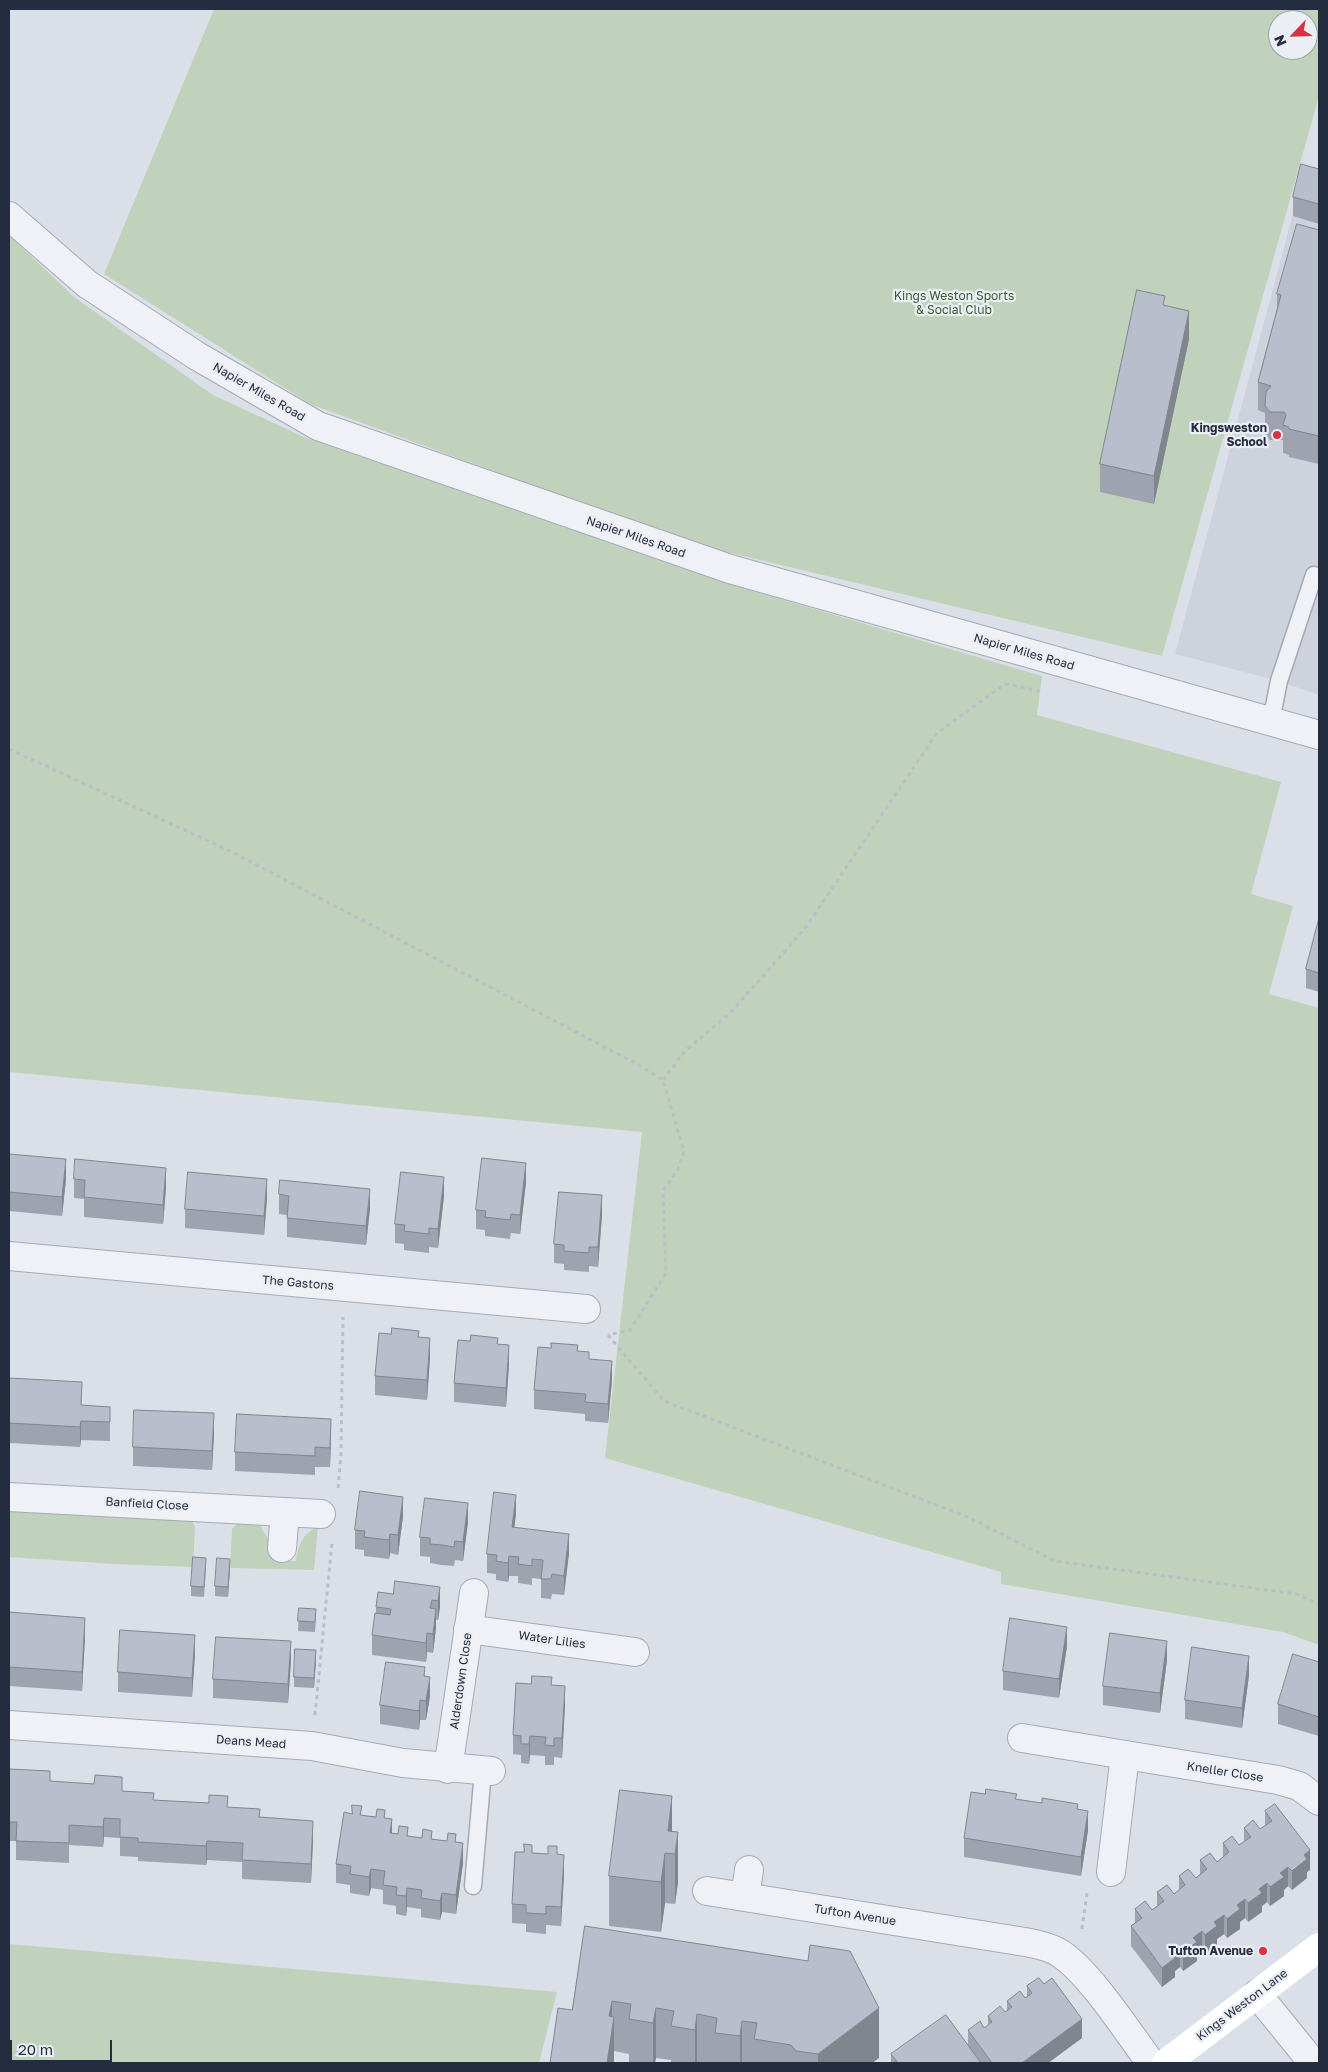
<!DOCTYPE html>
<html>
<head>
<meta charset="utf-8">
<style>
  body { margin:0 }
  #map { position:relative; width:1328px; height:2072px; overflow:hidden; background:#dbe0e8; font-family:"Golos Text",sans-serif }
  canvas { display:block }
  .frame { position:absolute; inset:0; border:10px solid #242c3f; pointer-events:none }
  .north { position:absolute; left:1268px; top:10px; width:50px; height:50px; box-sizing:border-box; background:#ebeff5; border:1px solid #9ba1ac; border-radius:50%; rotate:246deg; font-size:14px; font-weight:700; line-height:20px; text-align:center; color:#242c3f }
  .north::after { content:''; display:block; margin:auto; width:18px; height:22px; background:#dc3142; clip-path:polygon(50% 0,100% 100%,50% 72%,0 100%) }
  .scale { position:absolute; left:10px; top:2040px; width:102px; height:22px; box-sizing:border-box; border:2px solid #242c3f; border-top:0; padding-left:6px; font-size:15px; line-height:18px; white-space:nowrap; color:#242c3f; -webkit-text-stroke:4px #ebeff5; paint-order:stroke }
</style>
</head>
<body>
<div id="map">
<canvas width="1328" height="2072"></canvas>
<div class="frame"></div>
<div class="north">N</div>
<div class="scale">20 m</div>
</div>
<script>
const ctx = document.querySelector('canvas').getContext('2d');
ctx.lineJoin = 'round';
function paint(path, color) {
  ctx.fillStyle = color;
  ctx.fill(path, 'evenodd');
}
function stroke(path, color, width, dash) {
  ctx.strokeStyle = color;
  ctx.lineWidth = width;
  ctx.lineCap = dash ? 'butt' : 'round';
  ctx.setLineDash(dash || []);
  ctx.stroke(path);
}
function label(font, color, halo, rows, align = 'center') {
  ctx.font = font + ' "Golos Text",sans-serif';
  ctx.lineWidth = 4.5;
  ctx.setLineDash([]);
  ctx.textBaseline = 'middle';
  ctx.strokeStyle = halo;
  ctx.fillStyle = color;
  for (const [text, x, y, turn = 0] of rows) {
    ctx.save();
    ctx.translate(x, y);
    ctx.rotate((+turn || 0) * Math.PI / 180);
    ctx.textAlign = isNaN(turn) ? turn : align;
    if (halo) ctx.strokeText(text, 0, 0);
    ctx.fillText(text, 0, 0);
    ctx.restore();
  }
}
const built = new Path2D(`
  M1301 184H1319V695L1279 681 1175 654Z`);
const green = new Path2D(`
  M214 9H1319V96L1162 656 693 544 310 404 104 274ZM1278 20H1308V50H1278Z
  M9 235 74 297 213 395 304 437 719 581 1042 676 1037 715 1281 782 1251 894 1293 906 1269 994 1319 1008V1645L1283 1632 1001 1584V1572L605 1458 642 1132 9 1072Z
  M9 1511 190 1518 195 1526 193 1567 114 1564 9 1557Z
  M239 1522 259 1524 272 1545 274 1560 296 1561C299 1544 302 1534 318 1527L314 1570 230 1568 232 1529Z
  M9 1944 557 1992 539 2063H9Z`);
const path = new Path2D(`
  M9 749 230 851 639 1065 663 1080 684 1152 678 1169 663 1191 666 1273 630 1330 608 1335
  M663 1080 685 1051 731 1012 804 930 937 733 1005 684 1039 691
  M608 1335 664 1401 968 1517 1055 1561 1297 1594 1319 1605
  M338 1488 341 1454 343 1317
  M315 1715 332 1542
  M1082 1929 1087 1893`);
const lane = new Path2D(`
  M1271 721 1279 681 1314 575 1319 576
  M473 1886 483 1771`);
const street = new Path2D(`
  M9 216 87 284 197 356 318 426 730 569 1319 735
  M9 1256 586 1309
  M9 1497 321 1514
  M282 1548 285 1512
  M468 1629 635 1652
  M9 1725 312 1746 403 1763 491 1771
  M1022 1738 1278 1780 1299 1786 1319 1801
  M448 1769 474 1593
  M1111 1872 1125 1755
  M707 1891 1025 1942C1037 1944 1051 1947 1061 1954 1091 1974 1128 2033 1151 2063
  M745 1897 749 1870
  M1257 1994 1313 2063`);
const secondary = new Path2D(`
  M1166 2063 1319 1947`);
const wall = new Path2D(`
  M1319 169V224L1293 216V197Z
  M1319 230V464L1289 457V455L1283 453V440H1270L1265 434V413L1258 410V382L1277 309V294Z
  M1165 305 1189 339 1154 504 1100 492V464Z
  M1319 918V992L1306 988V969Z
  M9 1154 66 1179 62 1216 9 1211Z
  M74 1179 166 1187 163 1224 84 1217V1199L74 1198Z
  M526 1182 520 1234 511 1233 510 1239 485 1236V1230L476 1229V1210Z
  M279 1194 370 1208 366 1245 287 1237V1215L279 1214Z
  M444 1196 438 1248 429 1247V1253L404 1250V1244L395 1243V1224Z
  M267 1198 264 1235 185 1228V1209Z
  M602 1215 598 1267 589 1266V1272L564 1270V1264L554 1263V1244Z
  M419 1337 430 1357 427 1400 375 1395V1376Z
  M498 1344 509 1364 506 1407 454 1402V1383Z
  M578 1351 589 1359 612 1380 608 1423 585 1421V1414L534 1409V1390Z
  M9 1378 82 1405 110 1407V1441L81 1440 80 1447 9 1443Z
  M214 1433 212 1470 133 1466V1447Z
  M331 1438 330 1467H315V1475L235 1471V1452Z
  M516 1514 514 1527 569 1553 564 1595 552 1594 551 1599 541 1598V1579L532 1578V1585L518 1583V1576H509L508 1582 496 1580V1574L487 1573V1554Z
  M403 1516 398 1555 390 1553 389 1559 364 1556V1550L355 1549V1530Z
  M468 1522 463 1561 455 1560 454 1566 442 1565 430 1563V1557L420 1556V1537Z
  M206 1568 204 1597 191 1596V1586Z
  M230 1568 228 1597 215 1596V1586Z
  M440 1587V1607L438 1620H436V1628L433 1653 427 1652 426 1662 372 1655V1635L376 1613V1607L393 1594Z
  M299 1608 316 1619 315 1632 298 1631Z
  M9 1612 85 1637 82 1691 9 1686Z
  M1067 1646 1059 1698 1003 1690V1671Z
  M195 1654 192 1697 118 1692V1672Z
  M291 1660 288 1703 213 1698V1679Z
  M316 1660 314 1688 294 1687V1677Z
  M1167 1660 1160 1713 1103 1705V1686Z
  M1319 1662V1736L1278 1724V1704Z
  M1249 1675 1242 1728 1185 1719V1700Z
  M425 1676 430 1696 426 1720H420L419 1730 380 1724V1705Z
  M552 1685 565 1706 562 1758 554 1757V1765H545V1756L530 1755 529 1764 521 1763V1755L513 1754V1735Z
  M9 1769 50 1781 122 1791 154 1800 228 1807 260 1817 313 1840 311 1883 242 1879V1862L207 1860 206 1865 138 1861V1857L120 1856V1838L104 1837 103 1847 69 1845V1863L16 1860V1841H9Z
  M1017 1800 1078 1809 1088 1830 1081 1876 964 1857V1838Z
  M1265 1811 1310 1870 1307 1872V1878L1292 1890 1288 1886 1284 1890V1896L1270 1906 1267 1902 1262 1906V1912L1248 1922 1245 1918 1240 1922V1929L1227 1938 1224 1934 1217 1939V1945L1205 1955 1202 1951 1197 1955V1961L1183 1971 1180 1967 1175 1971V1977L1162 1987 1131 1946V1926L1135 1923V1909L1152 1910 1157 1906V1892L1174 1894 1179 1890V1876L1196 1878 1200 1874V1860L1217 1862 1223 1857V1843L1239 1845 1244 1842V1828L1260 1829 1265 1826Z
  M362 1815 385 1819 392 1833 456 1843 463 1863 456 1914 442 1912 440 1920 421 1917V1909L407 1907 406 1916 396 1914V1906L383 1904V1890L371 1888 369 1896 350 1893V1885L336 1883V1864Z
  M672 1831 678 1832V1882L675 1904 665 1903 661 1932 609 1926V1876Z
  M532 1853 557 1855 564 1874 561 1926 546 1925V1934L526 1932V1924L512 1923V1904Z
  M585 1926 879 2058 872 2063H671V2060L656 2058 655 2063H629V2054L614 2051V2063L572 2010Z
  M1027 1986 1082 2038 1048 2063H891V2054L968 2045V2030L984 2028 988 2026V2016L1005 2012 1007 2011V2001L1025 1998 1027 1996Z`);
const shadedWall = new Path2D(`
  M1189 311V339L1154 504V476Z
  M66 1159V1179L62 1216V1197Z
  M526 1163V1182L520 1234V1215Z
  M166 1168V1187L163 1224V1205Z
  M444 1177V1196L438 1248V1229Z
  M267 1179V1198L264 1235V1216Z
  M370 1189V1208L366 1245V1226Z
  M602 1195V1215L598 1267V1247Z
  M430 1338V1357L427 1400V1380Z
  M509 1345V1364L506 1407V1388Z
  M612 1361V1380L608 1423V1404Z
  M214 1413V1433L212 1470V1451Z
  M331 1419V1438L330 1467V1448Z
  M81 1421V1440L80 1447V1427Z
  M516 1495V1514L512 1546V1527Z
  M403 1497V1516L398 1555V1535Z
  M468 1503V1522L463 1561V1542Z
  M390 1534V1553L389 1559V1540Z
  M569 1534V1553L564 1595V1576Z
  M509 1556V1576L508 1582V1563Z
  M230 1559V1568L228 1597V1587Z
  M440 1587V1607L438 1620V1601Z
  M436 1609V1628L433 1653V1634Z
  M85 1618V1637L82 1691V1672Z
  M1067 1627V1646L1059 1698V1679Z
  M427 1633V1652L426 1662V1643Z
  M195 1635V1654L192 1697V1678Z
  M291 1641V1660L288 1703V1684Z
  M1167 1641V1660L1160 1713V1693Z
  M316 1650V1660L314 1688V1678Z
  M1249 1656V1675L1242 1728V1708Z
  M430 1677V1696L426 1720V1701Z
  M565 1686V1706L562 1758V1738Z
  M420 1700V1720L419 1730V1711Z
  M530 1736V1755L529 1764V1744Z
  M672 1796V1846L668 1831Z
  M1088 1811V1830L1081 1876V1857Z
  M104 1818V1837L103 1847V1827Z
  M392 1819V1839L390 1833Z
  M313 1821V1840L311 1883V1864Z
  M678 1832V1882L675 1904V1854Z
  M207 1841V1860L206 1865V1846Z
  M463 1843V1863L456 1914V1895Z
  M1310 1850V1870L1307 1872V1878L1292 1890V1871L1304 1855Z
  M665 1853V1903L661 1932V1882Z
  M564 1855V1874L561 1926V1907Z
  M1288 1867V1886L1284 1890V1896L1270 1906V1887L1280 1873Z
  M371 1869V1888L369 1896V1877Z
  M1267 1883V1902L1262 1906V1912L1248 1922V1903L1259 1889Z
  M407 1888V1907L406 1916V1896Z
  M442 1893V1912L440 1920V1901Z
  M1245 1899V1918L1240 1922V1929L1227 1938V1919L1237 1905Z
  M1224 1915V1934L1217 1939V1945L1205 1955V1935L1214 1922Z
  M1202 1931V1951L1197 1955V1961L1183 1971V1952L1193 1938Z
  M1180 1948V1967L1175 1971V1977L1162 1987V1968L1172 1954Z
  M612 2001V2030L614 2017V2063H607L609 2016Z
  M656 2008V2058L655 2063H653V2023Z
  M879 2008V2058L872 2063H818V2054Z
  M697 2014V2063H695V2030Z
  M1082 2019V2038L1048 2063H1022Z
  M742 2021V2063H740V2036Z`);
const building = new Path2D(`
  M1301 164 1319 169V204L1293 197Z
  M1297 224 1319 230V436L1289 429V427L1283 425 1286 415 1284 412H1270L1265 406 1266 392 1271 386 1258 382 1281 295 1277 294Z
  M1137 290 1165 296 1163 305 1189 311 1154 476 1100 464Z
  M1319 918V973L1306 969Z
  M9 1154 66 1159 62 1197 9 1192Z
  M482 1158 526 1163 520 1215 511 1214 510 1220 485 1217 486 1211 476 1210Z
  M75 1159 166 1168 163 1205 84 1197 85 1180 74 1179Z
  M188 1172 267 1179 264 1216 185 1209Z
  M401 1172 444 1177 438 1229 429 1228V1234L404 1231 405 1225 395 1224Z
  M280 1180 370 1189 366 1226 287 1218 289 1196 279 1194Z
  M559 1192 602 1195 598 1247H589V1253L564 1251V1245L554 1244Z
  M392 1328 419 1331 418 1337 430 1338 427 1380 375 1376 379 1333 391 1334Z
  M471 1335 498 1338 497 1344 509 1345 506 1388 454 1383 458 1340 470 1341Z
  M551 1343 578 1345 577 1351 589 1352V1359L612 1361 608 1404 585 1402 586 1394 534 1390 538 1347 551 1348Z
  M9 1378 82 1382 81 1405 110 1407V1422L81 1421 80 1427 9 1423Z
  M134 1410 214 1413 212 1451 133 1447Z
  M237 1414 331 1419 330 1448 315 1447V1456L235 1452Z
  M360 1491 403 1497 398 1535 390 1534 389 1540 364 1537 365 1531 355 1530Z
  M494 1492 516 1495 512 1527 569 1534 564 1576 552 1574 551 1579H541L543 1560 532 1559V1566L518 1564 519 1557 509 1556 508 1563 496 1561 497 1555 487 1554Z
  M425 1498 468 1503 463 1542 455 1541 454 1547 442 1545 430 1544V1538L420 1537Z
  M193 1557 206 1558 204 1587 191 1586Z
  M217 1558 230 1559 228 1587 215 1586Z
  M395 1581 440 1587 438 1601 432 1600 430 1608 436 1609 433 1634 427 1633 426 1643 372 1635 375 1613 390 1615 391 1609 376 1607 378 1592 393 1594Z
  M299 1608 316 1609 315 1622 298 1621Z
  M9 1612 85 1618 82 1672 9 1667Z
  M1010 1618 1067 1627 1059 1679 1003 1671Z
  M120 1630 195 1635 192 1678 118 1672Z
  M1110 1633 1167 1641 1160 1693 1103 1686Z
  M216 1637 291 1641 288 1684 213 1679Z
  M1192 1647 1249 1656 1242 1708 1185 1700Z
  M295 1649 316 1650 314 1678 294 1677Z
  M1293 1654 1319 1662V1717L1278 1704Z
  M386 1662 425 1667 424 1676 430 1677 426 1701 420 1700 419 1711 380 1705Z
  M532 1676 552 1677 551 1685 565 1686 562 1738H554V1746L545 1745 546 1737 530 1736 529 1744H521V1736L513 1735 516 1683 531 1684Z
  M9 1769 50 1771V1781L94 1784 95 1775 122 1777V1791L154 1793 153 1800 209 1803V1795L228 1796 227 1807 260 1809 259 1817 313 1821 311 1864 242 1860 243 1843 207 1841 206 1846 138 1842V1838L120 1837V1819L104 1818 103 1827 69 1825V1843L16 1841 17 1822H9Z
  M986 1789 1017 1794 1015 1799 1042 1803V1798L1078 1804 1077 1809 1088 1811 1081 1857 964 1838 971 1792 985 1794Z
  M620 1790 672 1796 668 1831 678 1832 675 1854 665 1853 661 1882 609 1876Z
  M1275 1804 1310 1850 1304 1855 1307 1859 1292 1871 1288 1867 1280 1873 1284 1877 1270 1887 1267 1883 1259 1889 1262 1893 1248 1903 1245 1899 1237 1905 1240 1909 1227 1919 1224 1915 1214 1922 1217 1926 1205 1935 1202 1931 1193 1938 1197 1942 1183 1952 1180 1948 1172 1954 1175 1958 1162 1968 1131 1926 1142 1918 1135 1909 1145 1901 1152 1910 1164 1901 1157 1892 1167 1885 1174 1894 1185 1885 1179 1876 1188 1869 1196 1878 1207 1869 1200 1860 1210 1853 1217 1862 1229 1852 1223 1843 1232 1836 1239 1845 1251 1837 1244 1828 1253 1820 1260 1829 1272 1821 1265 1811Z
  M352 1805 362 1806 360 1815 367 1816 376 1817 377 1809 385 1810 384 1818 392 1819 390 1833 398 1834 399 1826 408 1827 407 1836 422 1838 423 1829 432 1831 431 1839 447 1841 448 1833 456 1834 455 1842 463 1843 456 1895 442 1893 440 1901 421 1898 422 1890 407 1888 406 1896 396 1895 397 1887 383 1885 385 1871 371 1869 369 1877 350 1874 351 1866 336 1864 344 1812 352 1814Z
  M524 1844 532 1845V1853L548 1854V1846H557V1854L564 1855 561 1907 546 1906V1914L526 1913V1905L512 1904 515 1852H524Z
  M585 1926 808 1961 810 1945 850 1951 879 2008 818 2054 796 2051 791 2045 754 2039 757 2023 742 2021 740 2036 715 2033 717 2018 697 2014 695 2030 671 2026 674 2011 656 2008 653 2023 629 2019 631 2004 612 2001 609 2016 614 2017 607 2063H550L558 2008 572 2010Z
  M1039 1978 1044 1984 1052 1978 1082 2019 1022 2063H992L968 2030 980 2021 984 2028 992 2022 988 2016 1000 2006 1005 2012 1012 2007 1007 2001 1020 1991 1025 1998 1032 1993 1027 1986Z
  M946 2015 981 2063H898L891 2054Z`);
const markers = [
  [1277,435,5,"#dc3142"],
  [1263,1951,5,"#dc3142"]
];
const parkNames = [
  ["Kings Weston Sports",954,296],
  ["& Social Club",954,310]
];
const streetNames = [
  ["Napier Miles Road",259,392,30],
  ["Napier Miles Road",636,537,19],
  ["Napier Miles Road",1024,652,16],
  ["The Gastons",298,1283,5],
  ["Banfield Close",147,1504,3],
  ["Water Lilies",552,1640,8],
  ["Alderdown Close",461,1681,-82],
  ["Deans Mead",251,1742,4],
  ["Kneller Close",1225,1772,9],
  ["Tufton Avenue",855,1915,9],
  ["Kings Weston Lane",1242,2005,-37]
];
const poiNames = [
  ["Kingsweston",1267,428],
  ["School",1267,442],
  ["Tufton Avenue",1253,1951]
];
paint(built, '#cdd2dd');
paint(green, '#c0d2bc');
stroke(lane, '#a4aab5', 19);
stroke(street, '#a4aab5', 30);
stroke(path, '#babec6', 3, [4, 4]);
stroke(lane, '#eff1f6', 16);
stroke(street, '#eff1f6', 28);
stroke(secondary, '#fff', 28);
paint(wall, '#9ea3af');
paint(shadedWall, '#81858e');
paint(building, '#b8becb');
stroke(building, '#81858e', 1);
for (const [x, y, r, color] of markers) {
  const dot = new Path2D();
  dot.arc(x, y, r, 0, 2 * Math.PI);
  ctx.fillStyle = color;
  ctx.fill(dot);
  stroke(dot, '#ebeff5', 2);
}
label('12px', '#365c30', '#ebeff5', parkNames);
label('12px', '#242c3f', '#ebeff5', streetNames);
label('bold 12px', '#242c3f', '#ebeff5', poiNames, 'right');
</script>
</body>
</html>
